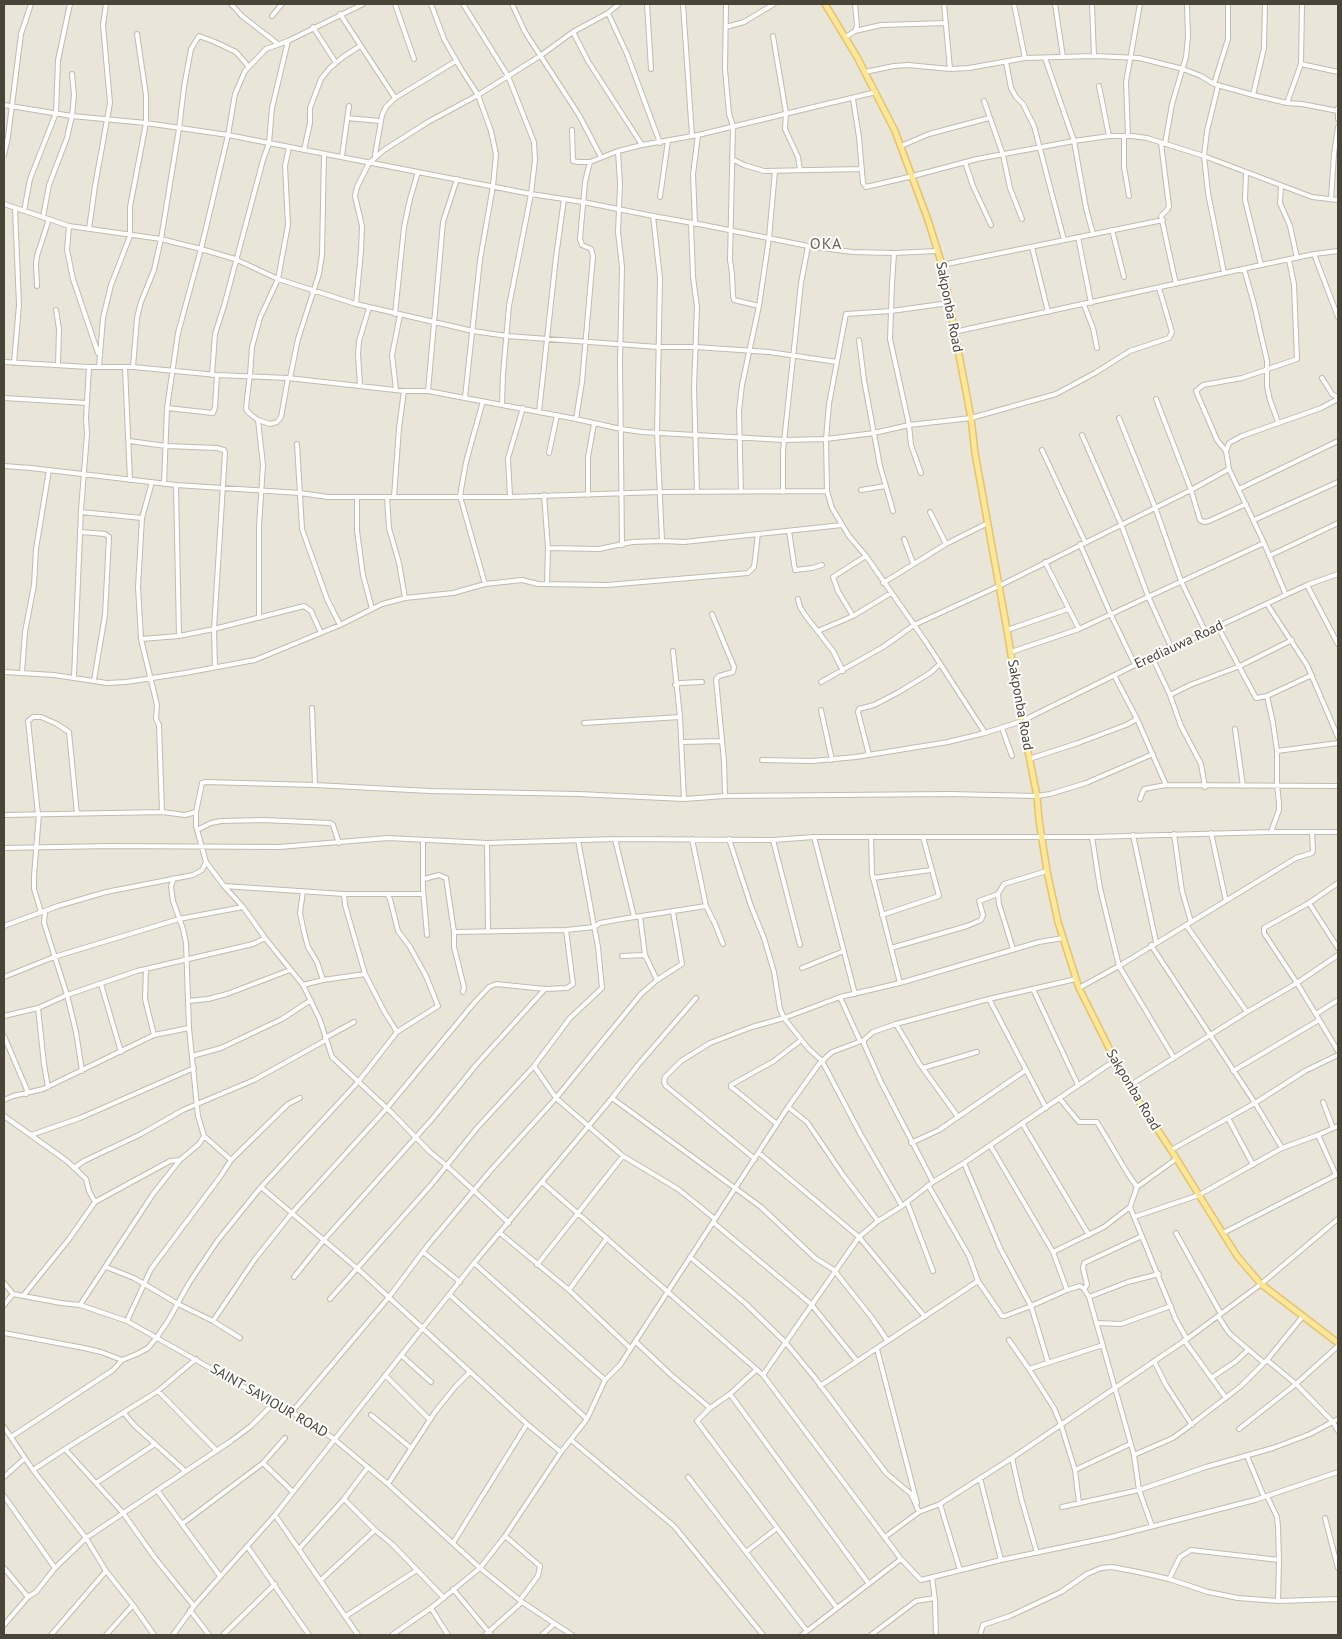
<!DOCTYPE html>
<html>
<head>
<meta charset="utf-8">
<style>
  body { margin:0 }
  #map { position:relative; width:1342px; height:1639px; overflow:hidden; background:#f5f2eb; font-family:"PT Sans",sans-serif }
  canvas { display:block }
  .frame { position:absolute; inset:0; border:5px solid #494438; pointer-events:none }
</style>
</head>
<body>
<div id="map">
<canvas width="1342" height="1639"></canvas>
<div class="frame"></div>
</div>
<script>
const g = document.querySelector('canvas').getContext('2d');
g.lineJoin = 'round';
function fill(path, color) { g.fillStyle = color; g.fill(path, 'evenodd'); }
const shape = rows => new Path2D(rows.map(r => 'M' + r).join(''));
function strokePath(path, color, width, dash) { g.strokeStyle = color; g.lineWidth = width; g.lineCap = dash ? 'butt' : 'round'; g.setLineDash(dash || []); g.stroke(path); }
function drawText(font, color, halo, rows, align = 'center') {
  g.font = font + ' "PT Sans",sans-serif'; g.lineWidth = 4; g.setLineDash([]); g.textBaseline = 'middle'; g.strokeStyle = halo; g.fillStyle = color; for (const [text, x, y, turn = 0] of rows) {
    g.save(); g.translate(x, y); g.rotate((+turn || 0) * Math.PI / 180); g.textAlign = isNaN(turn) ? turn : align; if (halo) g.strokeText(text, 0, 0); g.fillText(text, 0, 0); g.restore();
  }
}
const residential = shape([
  [4,4,1338,4,1338,1635,4,1635]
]);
const minor = shape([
  [231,4,242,16,278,44],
  [395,4,414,59],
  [431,4,444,39,461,69,478,95,491,131,496,154,493,186,480,260,465,397],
  [463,4,508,76,534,142,535,160,531,194,509,306,503,374,502,405],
  [512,4,525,32,579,115,601,157],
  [647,4,651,69],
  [683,4,692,136],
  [726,4,725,69,729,114,733,126,730,260,732,273,733,296,734,300,759,306],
  [944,4,950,69],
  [1014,4,1025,58],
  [1055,4,1063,57],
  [1092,4,1094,56],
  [608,13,627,54,660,143],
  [340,14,395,98,386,107,382,115,375,155],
  [272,16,282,4],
  [313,27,336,63],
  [726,27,744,22,774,4],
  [855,31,881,25,946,23],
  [573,32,588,61,642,145],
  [773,36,786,113,785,129,798,157,800,170],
  [846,37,855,31,857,26,855,4],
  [1045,58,1074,141,1086,208,1093,234],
  [1006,62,1011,88,1016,97,1023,104,1034,126,1064,240],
  [1301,64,1338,72],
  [865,72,894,66,908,65,950,69,969,68,1025,58,1094,56,1139,58,1183,69,1201,76,1214,84,1253,95,1287,103,1302,104,1338,111],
  [1214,84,1228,39,1228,4],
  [1099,86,1109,136],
  [1218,86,1207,131,1204,156,1208,193,1224,273],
  [1253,95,1264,48,1265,4],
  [395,98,456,61],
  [853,99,859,137,863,183,866,187,913,176,977,159,1074,141,1109,136,1132,136,1147,138,1204,156,1312,197,1338,200],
  [984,101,1003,155,1010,188,1022,219],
  [1287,103,1301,64,1302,4],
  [4,105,72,116,146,123,228,135,531,194,583,202,653,216,704,225,808,246,852,252,894,253],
  [1338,108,1338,119],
  [347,118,380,121],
  [572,130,573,161,578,162,590,162],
  [1124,136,1124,167,1129,196],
  [1128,136,1126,82,1140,4],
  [1161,143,1169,206,1168,209,1161,216,1176,284],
  [1165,144,1172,104,1186,57,1188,37,1187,4],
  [901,146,929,134,989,118],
  [304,150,310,123,310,108,321,79,330,68,343,57,360,46],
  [618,151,620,184,618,232,622,267,620,361,622,545],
  [4,155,8,137,21,34,31,4],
  [342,156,349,106],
  [732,159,744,165,764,171,861,169],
  [965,162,973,186,991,225],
  [1246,173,1245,200,1261,265],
  [1281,186,1280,203,1290,226,1297,258],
  [660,197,668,141],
  [1331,199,1334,154,1338,127],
  [4,204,69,226,161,239,201,249,235,259,278,279,356,304,473,331,507,336,658,347,696,347,769,352,837,362],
  [24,211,30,179,56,113,58,60,70,4],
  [653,216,660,278,657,432,662,541],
  [43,217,49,185,67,138,72,116,74,95,72,74],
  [691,223,693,277,697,307,694,388,697,492],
  [695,224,693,174,698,135],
  [69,226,67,250,73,279,98,353],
  [89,229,95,186,110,103,103,25,106,4],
  [1112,230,1124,277],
  [1078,237,1091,303],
  [1032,247,1048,312],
  [1314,254,1338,317],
  [942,265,1163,220],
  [1244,269,1254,304,1267,361,1267,387,1270,400,1278,422],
  [37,286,36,264,37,256,49,219],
  [949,303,891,311,846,314,829,404,826,439,827,491,832,508,849,536,866,556,926,642,985,733,1022,721,1135,665,1307,585,1338,574],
  [356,304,361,251,362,226,355,196,357,187,369,163,384,150,428,122,478,95,540,56,573,32,608,13,619,4],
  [1084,305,1093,328,1097,348],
  [56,310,59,329,58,365],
  [395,314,404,227,410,199,418,172],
  [954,332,1261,265,1314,254,1338,251],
  [859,340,864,380,880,466,893,511],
  [4,362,89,367,133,367,217,375,288,378,404,391,428,391,576,419,621,429,642,432,784,440,826,439,874,433,909,425,971,418,1056,394,1095,373,1130,351,1169,338,1172,332,1159,288],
  [14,363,19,305,15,208],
  [99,367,103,318,111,285,130,236,130,207,146,123,146,95,137,34],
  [125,367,130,480],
  [133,367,137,318,141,302,154,270,161,239,179,129,184,87,191,49,199,36,215,42,236,52,249,67],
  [212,375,215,334,224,306,263,160,269,143,272,108,288,41,363,4],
  [288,378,281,417,277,422,270,424,258,420,249,413,246,409,247,398,250,375,252,347,260,318,278,279,285,241,288,225,285,166,289,147],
  [290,378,298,339,319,274,322,255,324,154],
  [1322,378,1332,394,1338,398],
  [360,386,358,354,359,341,369,308],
  [396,390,392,355,400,315],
  [428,391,443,222,457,179],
  [4,398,87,403],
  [1156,399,1191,490,1200,520,1204,522,1209,521,1246,504],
  [483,401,466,462,460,496,485,584],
  [167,408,213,413,215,407,217,375],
  [539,412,556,257,564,199],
  [1119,418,1155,507,1181,581,1206,633],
  [576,419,582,382,593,256,591,249,582,245,580,239,585,182,590,162,618,151,642,145,698,135,876,92],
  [258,420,263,465,259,526,259,618],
  [1082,435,1121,524,1148,596,1172,649],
  [129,441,166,446,217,448,224,450,225,453,214,629,215,667],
  [297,444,302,529,327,599,340,625],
  [1042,450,1085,542],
  [1226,451,1217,440,1196,391,1203,385,1242,378,1297,359,1294,284,1289,260],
  [549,453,557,415],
  [4,466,31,468,176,485,300,493,328,497,510,497,660,492,827,491],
  [1229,469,1226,451,1229,443,1242,436,1321,408,1338,399],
  [921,473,911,445,909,425,890,339,892,284,894,253,937,251],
  [152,482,142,518,138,587,141,639,157,705,156,719,159,725,162,812],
  [164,484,167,408,178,333,201,249,228,135,235,94,245,71,266,49,288,41],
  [176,485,179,636],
  [1239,489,1338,441],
  [861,490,886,486],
  [741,492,739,411,742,385,759,306,769,238,775,171],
  [783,492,783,451,801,283,808,246],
  [544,495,548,548,547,584],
  [588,495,588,457,594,424],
  [357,497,357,531,363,575,372,609],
  [387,497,389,528,399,563,405,598],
  [394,497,399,428,404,391],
  [510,497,508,458,523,408],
  [81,512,142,518],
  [930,512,946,544],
  [1254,520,1338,482],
  [789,531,795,570,812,568,822,565],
  [81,532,105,534,109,537,105,615,94,680],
  [904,539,913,563],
  [1080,544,1111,615,1135,665],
  [548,548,599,549,632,542,662,541,684,542,842,525],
  [1269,556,1338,523],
  [1045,562,1079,629],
  [883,583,946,544,988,523],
  [1307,585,1338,644],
  [798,599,800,607,805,615,833,651,843,671],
  [1267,604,1307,665,1338,737],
  [712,614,734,667,733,672,719,676,716,679,724,761,725,796],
  [853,616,838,591,833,577,866,556],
  [1218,627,1256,698,1267,696,1312,675],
  [1007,630,1068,609],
  [818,631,853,616,891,593],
  [141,639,179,636,214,629,304,606,311,611,321,633],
  [673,651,680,717,684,799],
  [1011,652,1079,629,1264,543],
  [1152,657,1170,695,1181,726,1201,764,1205,787],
  [4,672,54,675,107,683,126,682,185,673,255,660,340,625,382,604,405,598,453,593,485,584,522,580,538,584,607,585,748,573,754,567,758,534],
  [22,673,25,632,34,585,36,549,49,470],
  [1114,675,1137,719,1166,785],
  [74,677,81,510,87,434,86,418,89,367],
  [821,682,883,647,914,625,999,586,1191,490,1229,469,1264,543,1286,595],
  [675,685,680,683,702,682],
  [1170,695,1190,685,1240,666,1292,640],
  [1267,696,1273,723,1277,751,1277,785,1279,803,1279,810,1271,832],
  [312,708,315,785],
  [821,710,832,760],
  [584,723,680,717],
  [1002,728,1012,756],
  [1235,729,1243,786],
  [681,742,722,741],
  [1277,751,1338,743],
  [869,755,858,712,859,709,874,705,899,692,930,673,940,664],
  [1029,759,1078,743,1126,725,1137,719],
  [762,760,812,761,856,757,948,742,985,733],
  [1140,799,1144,789,1166,785,1338,786],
  [38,814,28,721,33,717,41,717,57,724,69,732,77,814],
  [39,814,34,876,34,889,41,912],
  [4,815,162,812,185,815,196,812],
  [197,830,211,823,221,821,263,820,330,823,333,825,339,843],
  [1211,833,1226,901],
  [1174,834,1182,891,1191,922],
  [1133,835,1156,942],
  [814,837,855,994],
  [871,837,872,874,900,983],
  [1092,837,1100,888,1119,966,1174,1058],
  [615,839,634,917],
  [692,839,706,906,715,924,723,944],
  [729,839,751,906,764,938,774,972,780,1009,784,1018,808,1048,822,1061,861,1135,902,1206],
  [423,840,423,889,427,935],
  [773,840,800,945],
  [487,843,488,932],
  [4,848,110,846,279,847,388,838,487,843,615,839,773,840,814,837,1092,837,1271,832,1338,832],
  [873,878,931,870],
  [424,879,439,875,446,878,454,932],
  [224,886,344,894,423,894],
  [303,891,300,913,304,932,308,947,317,962,323,980],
  [344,894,345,905,365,974,384,1011,397,1032],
  [387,894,390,899,398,931,410,947,426,976,438,1006,397,1032,358,1082,261,1187,358,1269,527,1424,561,1452],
  [1309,903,1338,948],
  [45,911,44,923,67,995,76,1032,82,1071],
  [882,915,939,896,923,837],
  [640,916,645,955,657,980],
  [1186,925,1247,1012],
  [4,926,58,906,106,892,193,875,202,870,206,862],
  [1151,945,1255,1103,1282,1148],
  [891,948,967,926,981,920,983,915,979,901,998,894],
  [1013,949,999,904,998,894,1004,884,1047,871],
  [1338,955,1297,983,1338,1051],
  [622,956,645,955],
  [802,968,844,951],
  [146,969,145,999,154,1035],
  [4,977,54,957,179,919,243,907],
  [101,984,121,1052],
  [303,985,323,980,365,974],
  [1079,988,1119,966,1296,858,1312,853,1313,850,1312,833],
  [1033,989,1078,1085],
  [463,992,464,987,454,947,454,932,566,930,594,927,600,923,622,919,706,906],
  [840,997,860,1041],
  [989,999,1046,1108],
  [188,1001,208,999,227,994,290,970],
  [38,1008,44,1064,48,1087],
  [1316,1014,1338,1000],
  [4,1016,38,1008,67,995,137,971,253,944,265,938],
  [896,1024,919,1063,958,1117],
  [4,1036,27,1090,26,1094],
  [325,1038,354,1022],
  [864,1040,864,1044,881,1082,933,1182],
  [192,1056,221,1048,282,1019,311,1000],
  [534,1066,556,1098,623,1156,678,1189,715,1219],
  [923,1068,977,1052],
  [1233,1071,1319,1020],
  [1129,1086,1247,1012,1297,983,1264,933,1264,928,1309,903,1338,883],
  [612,1098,761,1207,815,1258,834,1270,872,1318,887,1340],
  [1060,1099,1079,1122,1097,1122,1128,1174,1137,1187],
  [4,1100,13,1096,43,1089,154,1035,189,1028],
  [1323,1102,1333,1128],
  [788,1107,807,1122,843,1175,878,1221],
  [4,1116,67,1161,86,1179,89,1191,95,1202],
  [1228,1118,1253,1165],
  [1022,1123,1089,1235],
  [777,1124,734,1089,731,1087,731,1085,774,1061,801,1040],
  [31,1135,80,1118,194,1068],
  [1318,1135,1336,1175],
  [204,1136,231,1160],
  [911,1143,939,1130,1026,1070],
  [990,1145,1053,1252,1067,1290],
  [1171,1150,1255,1103,1305,1071,1338,1055],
  [759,1153,859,1237,925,1317],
  [755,1159,666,1086,664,1082,665,1077,681,1061,710,1043,752,1027,784,1018,840,997,900,983,1039,942,1063,938],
  [964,1163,1000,1248,1031,1306,1048,1362],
  [74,1168,84,1161,141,1134,183,1110,254,1080,326,1040],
  [542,1182,763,1375,901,1559,921,1580,1001,1560,1111,1537,1255,1500,1338,1472],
  [928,1185,969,1256,978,1281,1002,1316,1005,1316,1031,1306,1067,1290,1080,1286,1084,1289,1089,1297,1134,1455,1139,1490,1152,1526],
  [907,1202,933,1271],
  [1130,1207,1176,1320,1187,1339],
  [1134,1217,1199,1195,1282,1148,1318,1135,1338,1126],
  [509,1223,447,1166,430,1152,392,1113,332,1057,320,1020,303,985,265,938,243,907,224,886,206,862,196,826,196,812,202,783,205,782,315,785,430,791,578,794,684,799,725,796,950,794,1037,796,1050,794,1086,783,1153,754],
  [714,1223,811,1304,857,1361],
  [500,1233,569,1290,630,1348],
  [1176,1233,1221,1314],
  [1223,1233,1338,1174],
  [423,1252,460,1282],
  [1053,1252,1104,1227,1130,1207,1137,1187,1176,1159],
  [690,1257,745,1303,786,1343,815,1378,886,1473,911,1494,919,1512],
  [474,1263,605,1380],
  [537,1265,623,1156],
  [106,1267,134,1278,178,1304,213,1321,240,1338],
  [294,1277,323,1241,433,1118,476,1065,545,989],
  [4,1283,13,1294,61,1303,80,1305,127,1321,247,1389,292,1412,334,1439,388,1484,480,1568,522,1602,572,1635],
  [1084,1289,1087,1285,1083,1268,1084,1263,1142,1236],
  [569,1290,607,1238],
  [450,1295,587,1419],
  [23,1296,69,1239,95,1202,170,1161,180,1160],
  [1089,1297,1128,1282,1159,1274],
  [330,1299,431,1185,477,1128,534,1066,570,1018,602,988,598,947,578,840],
  [4,1305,13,1294],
  [80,1305,153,1194,180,1160,199,1144,204,1136,198,1116,189,1028,186,943,183,929,173,901,171,886,174,878],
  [1218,1316,1229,1333,1264,1363],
  [127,1321,151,1269,220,1177,231,1160,288,1104,300,1098],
  [213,1321,255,1259,291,1214,387,1108,474,1003,489,987,496,984,545,989,567,988,573,984,566,930],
  [1096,1323,1121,1324,1171,1306],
  [4,1333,84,1348,101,1352,122,1360,137,1354,148,1348,157,1337,168,1321,189,1283,218,1240,261,1187],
  [1009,1340,1029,1369,1103,1345],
  [1184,1340,1226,1398],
  [635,1341,670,1374,710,1408],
  [877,1349,917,1503],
  [401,1355,431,1382],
  [1267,1360,1296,1384,1333,1422,1338,1431],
  [1154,1361,1166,1385,1192,1425],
  [1029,1369,1054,1408,1061,1425,1075,1470,1079,1503],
  [756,1370,730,1394,710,1408,697,1421,837,1608],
  [385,1375,430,1420],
  [763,1375,859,1237,878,1221,902,1206,933,1182,964,1163,1114,1061],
  [1211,1378,1235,1362,1248,1350],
  [820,1386,978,1281],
  [158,1391,217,1451],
  [730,1394,869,1584],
  [292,1412,389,1297,428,1245,491,1170,556,1098,641,994,657,980,682,964,673,912],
  [124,1413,134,1425,185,1471],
  [371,1415,411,1448],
  [4,1427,33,1470,86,1538,106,1571,133,1605,154,1635],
  [1239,1429,1296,1384,1338,1346],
  [11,1437,113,1370,122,1360],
  [571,1440,674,1526,763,1635],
  [65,1449,123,1513,155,1558,194,1606],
  [1134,1455,1173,1438,1188,1427,1241,1386,1267,1360,1303,1316],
  [1247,1456,1264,1497],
  [1012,1458,1021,1498,1037,1553],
  [263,1463,293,1492],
  [33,1470,65,1449,158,1391,196,1359],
  [1075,1470,1130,1444],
  [4,1477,25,1458],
  [688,1477,807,1631],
  [980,1478,1001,1560],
  [96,1483,155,1444],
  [388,1484,435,1412,455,1387,470,1372],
  [157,1490,220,1576],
  [4,1496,55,1568],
  [1267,1496,1277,1517,1278,1527,1279,1560],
  [344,1499,375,1530,392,1544,444,1598],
  [940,1504,960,1570],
  [1062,1507,1139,1490,1206,1467,1273,1448,1310,1434,1338,1419],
  [275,1515,358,1635],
  [1325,1518,1338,1568],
  [182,1524,263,1463,285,1438],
  [505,1536,540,1566,538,1576,520,1600],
  [885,1537,919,1512,940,1504,1012,1458,1187,1339,1261,1284,1338,1219],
  [453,1543,527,1424],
  [247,1546,309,1635],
  [299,1549,344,1499,368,1467],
  [746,1552,777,1528],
  [4,1568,28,1597],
  [932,1577,935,1601,936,1635],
  [1169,1579,1180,1557,1191,1550,1279,1560,1278,1601],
  [321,1580,375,1530],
  [453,1589,491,1635],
  [431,1608,448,1635],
  [190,1610,209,1635],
  [346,1616,417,1570],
  [4,1625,28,1597,36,1592,55,1568,86,1538,231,1441,251,1426,274,1403],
  [51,1635,106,1571],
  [106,1635,133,1605],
  [173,1635,194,1606,275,1515,474,1263,612,1098,638,1065,696,998],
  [223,1635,275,1584],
  [392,1635,431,1608,480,1568,505,1536,561,1452,587,1419,605,1380,620,1365,788,1107,819,1064,832,1052,864,1040,873,1032,896,1024,989,999,1076,979],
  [485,1635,522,1602],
  [542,1635,554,1624],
  [802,1635,901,1559],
  [871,1635,916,1601,935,1598],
  [980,1635,983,1625,1010,1616,1061,1592,1087,1574,1101,1568,1112,1567,1138,1572,1169,1579,1208,1592,1238,1598,1278,1601,1338,1599]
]);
const major = shape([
  [825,4,857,57,895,131,928,220,942,265,971,418,975,453,1007,630,1022,721,1037,796,1039,820,1047,871,1058,922,1079,988,1125,1080,1171,1150,1237,1256,1261,1284,1338,1343]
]);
const streetNames = [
  ["Sakponba Road",949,307,79],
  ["Erediauwa Road",1179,645,-25],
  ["Sakponba Road",1020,705,80],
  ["Sakponba Road",1133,1090,59],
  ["SAINT SAVIOUR ROAD",269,1401,30]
];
const quarterNames = [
  ["OKA",826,244]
];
fill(residential, '#e9e5d9');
strokePath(minor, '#c1bbad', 6);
strokePath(major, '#e3c46b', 8);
strokePath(minor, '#fff', 4);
strokePath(major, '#fce69c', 5);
drawText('14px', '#494438', '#fff', streetNames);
g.letterSpacing = '1px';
drawText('16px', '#6c6250', '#fff', quarterNames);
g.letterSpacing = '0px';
</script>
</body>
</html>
